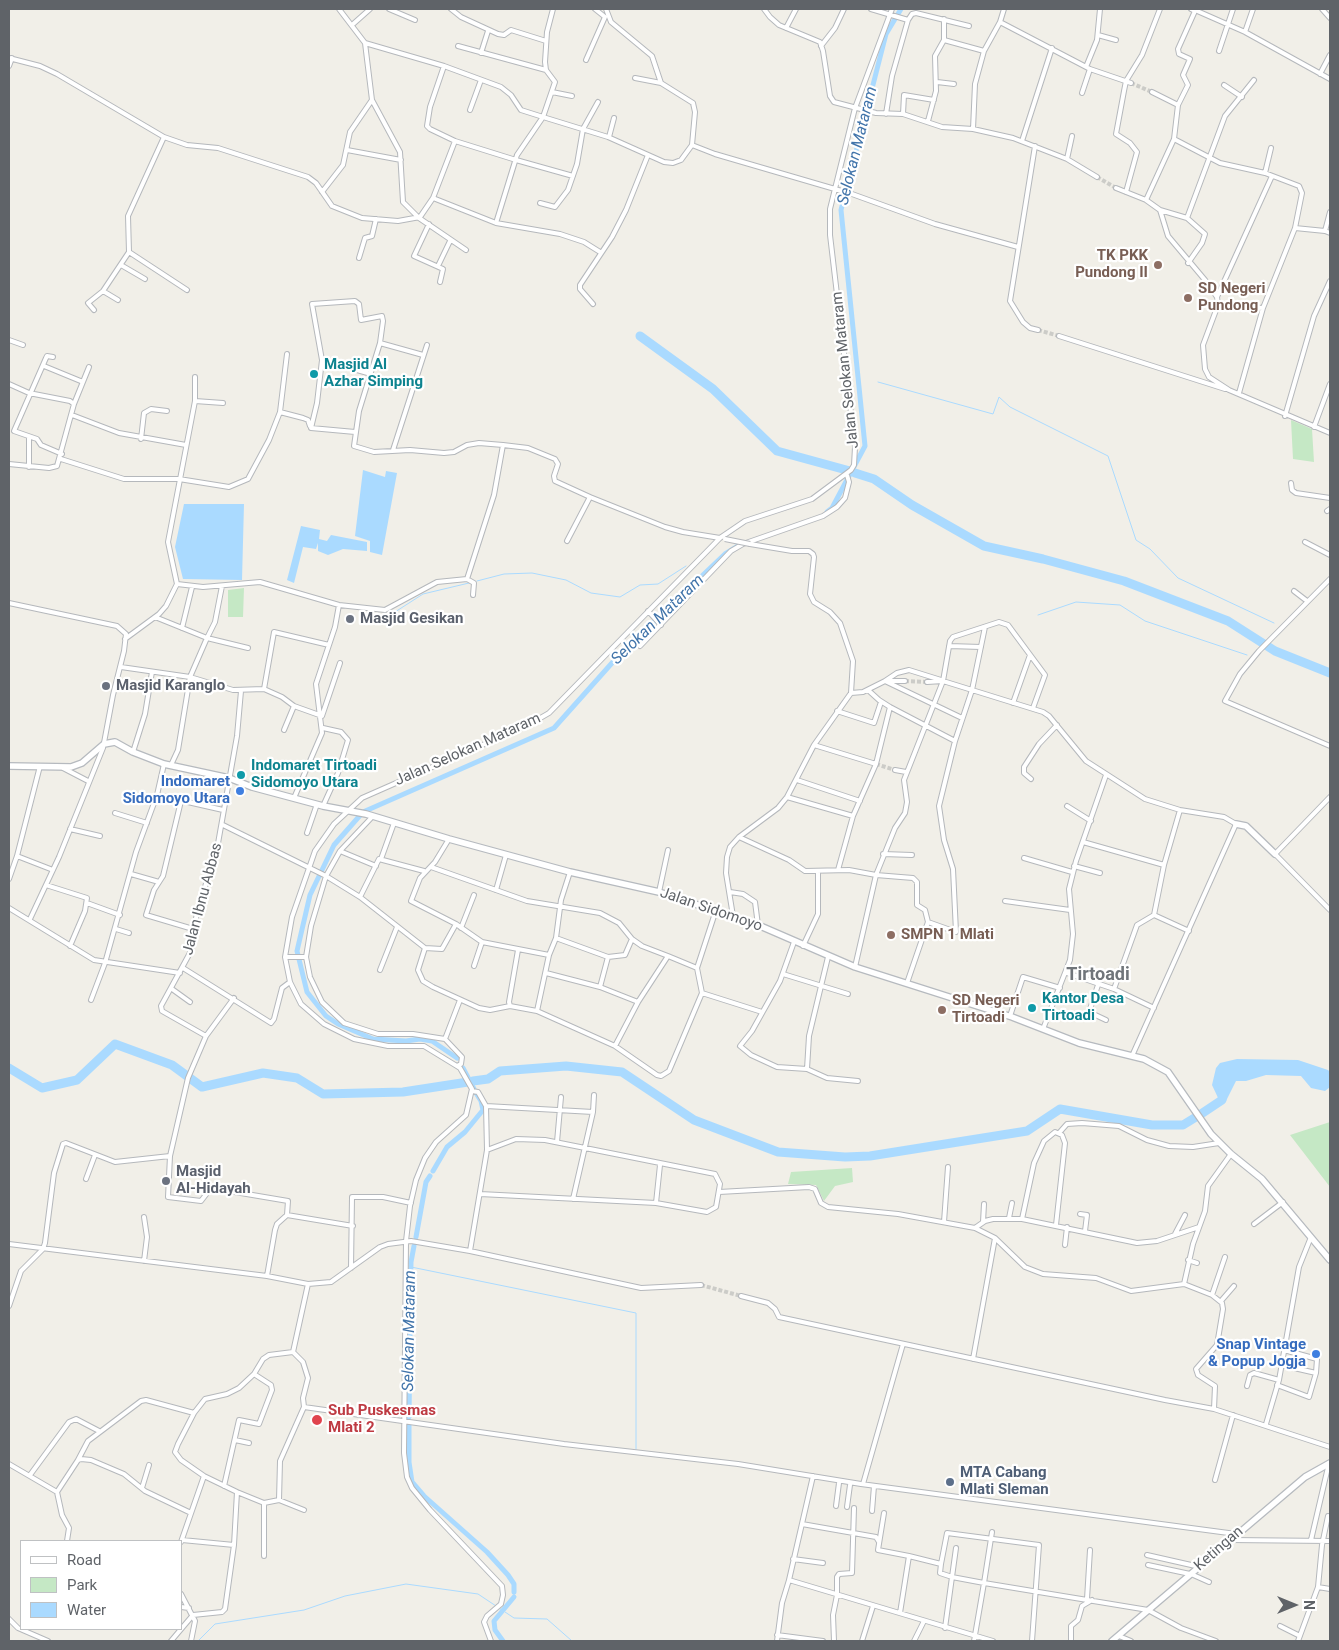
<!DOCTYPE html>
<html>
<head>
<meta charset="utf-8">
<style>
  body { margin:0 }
  #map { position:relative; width:1339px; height:1650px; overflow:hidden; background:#f1efe8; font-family:Roboto,sans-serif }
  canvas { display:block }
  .frame { position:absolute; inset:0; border:10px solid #5f6368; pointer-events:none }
  .legend { position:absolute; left:20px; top:1540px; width:162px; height:90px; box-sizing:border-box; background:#fff; border:1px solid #bfc1c3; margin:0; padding:6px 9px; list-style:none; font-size:15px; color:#5f6368 }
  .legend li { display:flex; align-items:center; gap:10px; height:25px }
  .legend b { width:25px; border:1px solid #bfc1c3 }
  .north { position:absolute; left:1269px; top:1580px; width:50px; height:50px; -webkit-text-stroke:4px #fff; paint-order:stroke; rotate:90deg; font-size:14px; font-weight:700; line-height:20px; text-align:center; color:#5f6368 }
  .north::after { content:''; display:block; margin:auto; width:18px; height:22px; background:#5f6368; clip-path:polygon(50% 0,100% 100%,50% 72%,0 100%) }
</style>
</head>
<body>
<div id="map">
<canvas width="1339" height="1650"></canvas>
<div class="frame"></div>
<ul class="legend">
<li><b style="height:6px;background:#fff"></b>Road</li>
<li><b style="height:14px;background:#c5e8c5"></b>Park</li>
<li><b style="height:14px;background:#aadaff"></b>Water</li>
</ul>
<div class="north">N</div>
</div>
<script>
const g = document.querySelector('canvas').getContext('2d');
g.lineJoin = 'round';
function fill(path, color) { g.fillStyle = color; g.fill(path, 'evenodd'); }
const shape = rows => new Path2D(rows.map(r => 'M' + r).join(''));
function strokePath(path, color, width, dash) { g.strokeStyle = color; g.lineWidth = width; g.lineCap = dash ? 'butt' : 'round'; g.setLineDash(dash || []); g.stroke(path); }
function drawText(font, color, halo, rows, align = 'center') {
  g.font = font + ' Roboto,sans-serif'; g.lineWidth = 4.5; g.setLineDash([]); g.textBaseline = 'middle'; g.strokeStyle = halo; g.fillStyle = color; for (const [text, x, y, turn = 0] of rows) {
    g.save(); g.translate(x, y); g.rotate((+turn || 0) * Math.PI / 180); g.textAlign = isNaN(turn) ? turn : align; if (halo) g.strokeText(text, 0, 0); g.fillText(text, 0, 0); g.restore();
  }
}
const green = shape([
  [1291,420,1312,429,1314,462,1293,459],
  [244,588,243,617,228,617,228,590],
  [1330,1122,1330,1187,1290,1135],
  [852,1168,853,1182,835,1186,824,1201,816,1185,788,1184,791,1172]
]);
const water = shape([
  [363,470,385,477,386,471,397,473,382,555,370,552,370,541,355,536],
  [184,504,244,504,242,580,183,579,175,547],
  [301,526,320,530,319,539,327,541,331,535,367,542,367,551,343,549,328,555,318,551,318,543,316,549,303,547,294,583,287,580],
  [1237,1059,1298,1060,1328,1070,1330,1072,1330,1087,1325,1091,1311,1088,1301,1076,1266,1075,1246,1081,1236,1081,1226,1101,1220,1102,1212,1085,1216,1068,1220,1063]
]);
const stream = shape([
  [878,382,993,414,999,397,1010,407,1108,456,1136,540,1150,549,1178,578,1274,623],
  [477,581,504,574,532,573,566,580,591,593,620,597,640,585,658,584,686,566],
  [395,612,423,594,469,583],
  [1038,615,1076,602,1120,605,1145,621,1247,655],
  [411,1267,636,1313,636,1449],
  [500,1609,501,1609],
  [505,1612,514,1618,547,1619,572,1641],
  [198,1641,215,1624,304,1610,345,1596,406,1584,478,1594,496,1606]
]);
const canal = shape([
  [827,512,832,508,865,446,841,210,886,34,901,9],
  [457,1058,432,1041,420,1039,406,1041,373,1039,338,1024,326,1016,307,992,297,951,310,895,334,845,363,812,554,728,620,654,725,554,738,546],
  [463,1068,474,1089],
  [433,1171,447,1147,465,1132,483,1110,481,1101,476,1093],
  [416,1237,426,1182,430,1176],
  [409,1417,411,1262,414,1246],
  [409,1425,409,1462,412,1482,424,1496,487,1552,508,1575,514,1584,514,1592],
  [503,1641,495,1630,494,1621,514,1597]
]);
const river = shape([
  [640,336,713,389,777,451,850,471],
  [855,473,874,479,912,505,984,546,1043,559,1124,581,1228,621,1275,651,1330,673],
  [9,1068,42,1088,77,1080,115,1044,172,1065,202,1087,263,1073,297,1078,323,1094,403,1092,468,1082],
  [473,1081,488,1079,500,1071,566,1066,622,1072,694,1120,778,1152,845,1157,870,1156,1027,1131,1060,1109,1152,1125,1183,1125,1196,1117],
  [1201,1114,1222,1100,1223,1091]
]);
const streetTunnel = shape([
  [1131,83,1152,92],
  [1097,177,1116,188],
  [1038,330,1059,336],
  [905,681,927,682],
  [876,764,895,770],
  [701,1285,741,1296]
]);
const street = shape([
  [339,9,365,43,444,66,501,87,511,95,521,110,543,117,555,82,546,70,545,62,547,32,553,9],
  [389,9,415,20],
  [451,9,461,17,498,34,504,35,511,30,546,41],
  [595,9,605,17],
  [606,9,611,22,652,56,661,83,693,103,695,112,692,145],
  [764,9,770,17,779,25,820,42,823,51,830,96,834,102,876,113,903,114,942,127,973,129,1013,138,1067,159,1097,177],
  [871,9,908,20,912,14,916,13,969,26],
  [1322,9,1330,18],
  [1195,10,1245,32,1330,79],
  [1000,22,1090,69,1131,83],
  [352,25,370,9],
  [786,28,796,9],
  [1245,32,1253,9],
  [1098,35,1116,40],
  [944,40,984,51],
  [365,43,372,100,400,152,403,202,419,218,466,250],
  [458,46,546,70],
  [821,46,835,28,844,9],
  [1219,51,1233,9],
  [481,53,488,31],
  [9,58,40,66,57,74,164,137,187,145,218,148,308,177,316,183,332,206,362,218,398,221,420,217,433,198,455,141],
  [586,60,605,17],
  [9,66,12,58],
  [444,66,430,107,427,126,430,129,455,141,516,160,573,176],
  [1086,67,1097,40,1100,9],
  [1320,74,1330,55],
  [635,78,661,83],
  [937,82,954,84],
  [1224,85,1242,97],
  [552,92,572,96],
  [1152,92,1178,105],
  [1082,93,1090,69],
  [470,110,481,80],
  [886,114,892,76,908,20],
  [903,114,904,95,934,100],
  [928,121,936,91,935,56,944,40,944,19],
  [973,129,975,84,984,51,1000,22,1004,9],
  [609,137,614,118],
  [1174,139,1220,163,1265,173,1299,186,1302,193,1295,228],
  [1022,141,1052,48],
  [1035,146,1010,301,1023,322,1030,328,1038,330],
  [347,150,401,160],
  [1067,159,1072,136],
  [1265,173,1271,148],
  [1116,188,1146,200,1160,210,1168,236,1205,280,1217,297,1218,305,1203,345,1205,369,1209,377,1229,390,1330,433],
  [322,192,343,165,350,132,372,100],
  [1126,192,1137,152,1130,143,1116,134,1124,91,1126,81,1142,55,1160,9],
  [433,198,496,223,560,234,584,242,600,252],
  [1146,200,1174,139,1178,105,1188,85,1183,75,1190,59,1179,54,1178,49,1195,11,1191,9],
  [540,203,555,207,568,190,577,164,583,129,598,102],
  [1160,210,1187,218,1205,234,1202,243,1188,263],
  [1187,218,1225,116,1254,80],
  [496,223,517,155,543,117,608,137,664,162,673,163,681,160,692,145,715,154,852,194,935,224,1018,247],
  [429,224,414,256,443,269,440,282],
  [1325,231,1330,212],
  [129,252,187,290],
  [359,258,365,238,372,236,376,219],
  [121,265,145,279],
  [438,266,450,241],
  [103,291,118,300],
  [1217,297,1272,176],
  [593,304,580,289,580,285,612,237,626,210,648,155],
  [1218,305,1263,308,1295,228,1325,231,1330,233],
  [94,310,88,303,103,291,129,252,128,216,164,137],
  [1059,336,1225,389],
  [9,340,23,345],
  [380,343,423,355],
  [53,357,47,356,46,358,14,431,37,439,41,445,62,454],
  [322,360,371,374],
  [44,366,83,382],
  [9,384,29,393,70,401,74,404],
  [1239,393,1263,308],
  [195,401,223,403],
  [280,412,287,354],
  [72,415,119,433,186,445],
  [1285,416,1314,316,1330,281],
  [1314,427,1330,384],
  [311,428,317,403,322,360,312,304,355,301,359,304,361,320,382,316,383,321,380,343,359,411,354,446,374,452,410,450,444,453,454,452,467,445,479,443,503,445],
  [311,428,355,432],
  [29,438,29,467],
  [141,439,144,413,151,409,167,411],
  [393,450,427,345],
  [61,459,124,479,179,479,229,487,248,479,269,440,280,412,303,418,308,420,310,426],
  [9,464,49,468,57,466,74,404,89,367],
  [1291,483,1292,490,1296,493,1330,498],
  [1327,511,1330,509],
  [567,541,590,497],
  [1305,542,1330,555],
  [750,544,792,551,809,551,813,554,814,557,810,594,814,602,830,612,840,623,853,661,851,693],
  [467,579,474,583,473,595],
  [1330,579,1259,651,1240,674,1225,701,1330,746],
  [177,584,203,587,260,582,339,605,385,610,437,582,467,579,494,495,503,445,528,448,555,459,558,464,554,476,555,481,590,497,665,527,683,532,720,538],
  [222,586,215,622,207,638,248,648],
  [1294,591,1307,601],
  [9,603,117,626,126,634,124,651,113,695,103,748,59,857,30,919],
  [648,611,661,625],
  [155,617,207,638,190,677,233,690,264,689,282,697,294,706],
  [182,628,192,587],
  [125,639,159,614,166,606,177,584,168,542,195,401,195,377],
  [640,646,731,551,743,544,823,516,837,507,845,498,849,482,847,475],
  [949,646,981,647],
  [121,667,190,677,178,750,171,765],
  [941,680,909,670,897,673,885,681,962,718],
  [927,682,943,681,1043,712,1049,716,1086,761,1145,799,1180,810,1224,817,1236,824,1132,1056],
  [264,689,274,632,329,645],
  [868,690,879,700,890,707,955,741],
  [241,691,237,736,217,849,197,912,191,951,161,1006,162,1011,206,1036,188,1078,170,1156,168,1197,201,1201,211,1188,288,1201,287,1215,277,1224,275,1230,267,1276],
  [1013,703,1030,655],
  [837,711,874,723,881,702],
  [323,728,341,732,348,740,338,773,323,806],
  [284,730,294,706,322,716,340,663],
  [814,745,876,764,853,816],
  [133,752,145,714,152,672],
  [876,764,890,707],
  [63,768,88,781],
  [895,770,906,772],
  [1031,779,1024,773,1024,767,1039,744,1057,725],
  [797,780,860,801],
  [157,795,223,810],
  [787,797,853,816,838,870],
  [1330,797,1275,854,1330,910],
  [294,798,322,733,316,684,335,627,339,605],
  [181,801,163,876,154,890,146,915,193,929],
  [1067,806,1091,821],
  [115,813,147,823],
  [373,816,340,851,326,876,311,926,306,957,310,977,322,1002,344,1023,378,1034,413,1034,445,1039,462,1057,461,1064,457,1066],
  [223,825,326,876,360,897,425,948,442,949,456,924],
  [70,829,100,836],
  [307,833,317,804],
  [739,837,789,860,805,871,849,870,876,875,895,828,905,813,907,802,904,780,943,681,950,641,953,637,999,622,1008,625,1045,675,1033,708],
  [449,839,435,862,420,878,411,901,456,924,482,942,549,955,556,938,561,900,570,872],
  [1083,842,1164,865],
  [340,851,376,866],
  [883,854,912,855],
  [17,856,53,870],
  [1024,858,1072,872],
  [381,859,394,823],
  [1074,866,1100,873],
  [431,867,527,901,600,913,619,923,632,939,642,946,668,956],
  [131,874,159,882],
  [9,879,17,856,40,766],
  [46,885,87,898,85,911,70,946],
  [496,890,506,855],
  [659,892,668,850],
  [730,892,743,894,755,902,758,925],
  [360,897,379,859,424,871],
  [1005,901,1070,910],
  [87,903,120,915],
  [9,908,94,960,180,973],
  [1154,915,1189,931],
  [733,916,726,873,727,857,730,847,739,837,778,808,787,797,814,745,851,693,863,692,885,681,905,681],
  [928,922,956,932,953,869,944,840,939,806,955,741,972,690,985,627],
  [461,928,474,895],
  [116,929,129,933],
  [556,938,608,957,600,987,638,1002],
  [794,942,780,981,752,1031,740,1046,751,1055,777,1067,807,1069,827,1078,858,1081],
  [803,946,818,914,818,871],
  [425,948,418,970,423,981,433,987,479,1008,490,1010,510,1006,537,1011,615,1046,657,1075,661,1076,669,1071,702,993,762,1012],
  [285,957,306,957],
  [608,957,625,955,632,939],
  [474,966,482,942],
  [855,967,876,875,913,878,917,882,917,905,925,910,928,922,907,983],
  [183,968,271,1023,274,1019,282,988,290,982],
  [380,970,397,927],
  [546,973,600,987],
  [1067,973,1114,989,1154,1008],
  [783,974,848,994],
  [1098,985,1089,1012,1106,1020],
  [172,989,190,1002],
  [1114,989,1137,925,1154,915,1164,865,1180,810],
  [702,993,697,968,716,910],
  [91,1000,105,963,136,852,157,795,164,764],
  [510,1006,509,1002,518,950],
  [537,1011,549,955],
  [1010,1016,1023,977,1060,988],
  [1043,1029,1070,960,1073,934,1069,889,1076,861,1106,775],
  [206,1036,234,998],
  [445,1039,460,1000],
  [615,1046,638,1002,668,956,697,968],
  [807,1069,809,1036,828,957],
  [486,1106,593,1112,573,1199],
  [593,1112,594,1095],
  [1059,1133,1067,1124,1082,1123,1119,1126,1147,1140,1169,1146,1193,1147,1219,1143],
  [557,1142,561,1097],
  [86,1179,95,1155],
  [719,1192,809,1187,815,1189,821,1203,828,1207,898,1214,975,1228,985,1221,993,1219,1022,1219,1137,1243,1157,1241,1199,1227],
  [480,1194,656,1203,707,1212,716,1207,720,1184,715,1174,545,1140,516,1139,487,1150],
  [656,1203,660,1165],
  [1080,1214,1087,1215,1085,1231],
  [287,1215,353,1226],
  [1009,1218,1012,1203],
  [1022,1219,1034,1163,1044,1141,1055,1132,1062,1135,1065,1143,1056,1225],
  [944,1222,948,1167],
  [983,1222,984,1204],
  [1254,1224,1283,1202],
  [975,1228,995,1238,1025,1267,1043,1274,1096,1278,1131,1291,1184,1284],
  [1175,1234,1185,1215],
  [9,1244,267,1276,308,1284,331,1282,380,1247,388,1244,411,1241,470,1251,641,1288,701,1285],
  [1065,1245,1067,1227],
  [470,1251,487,1150,486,1106,478,1092,472,1091],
  [1188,1260,1197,1263],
  [144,1261,147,1237,144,1217],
  [351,1268,352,1197,383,1197,411,1203],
  [1212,1295,1225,1257],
  [741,1296,768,1303,775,1309,779,1317,1165,1400,1214,1409,1330,1447],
  [1221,1301,1234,1286],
  [9,1306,21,1271,43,1249,45,1243,54,1173,63,1144,66,1143,115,1162,170,1156],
  [1284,1350,1317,1359,1316,1373],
  [293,1352,303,1362,308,1378,303,1398,304,1407,280,1461,279,1500,264,1503,237,1492,204,1476,181,1460,175,1452,178,1444,194,1413,205,1399,227,1394,239,1388,254,1374,263,1359,269,1355,293,1352,308,1284],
  [973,1359,995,1238],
  [1277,1385,1309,1397,1316,1373,1281,1365],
  [1247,1386,1250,1375,1254,1373,1279,1380],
  [304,1407,564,1444,738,1464,861,1484,1236,1534],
  [1214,1409,1215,1386,1198,1375,1196,1369,1217,1345,1223,1309,1222,1303,1212,1295,1184,1284,1193,1244,1205,1211,1208,1186,1231,1154],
  [1266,1424,1279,1380,1299,1267,1311,1237],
  [235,1440,249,1443],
  [78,1460,88,1441,141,1401,146,1400,194,1413],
  [9,1464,57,1492],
  [30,1475,69,1422,76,1419,99,1431],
  [1215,1480,1233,1415],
  [863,1484,903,1344],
  [224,1486,239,1420,259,1424,272,1390,271,1385,254,1374],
  [142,1488,149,1465],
  [279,1500,304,1510],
  [836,1506,839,1483],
  [847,1507,850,1485],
  [872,1511,874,1486],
  [884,1513,878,1550,909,1556],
  [802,1524,876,1537,879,1542],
  [182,1540,234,1545],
  [1230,1540,1330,1541],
  [1311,1540,1329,1463],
  [67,1541,69,1528,62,1515,57,1492,78,1460,81,1459,91,1460,124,1474,145,1491,191,1513],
  [181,1542,204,1476],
  [1147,1555,1200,1567],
  [264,1556,264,1503],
  [793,1559,823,1563],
  [941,1564,947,1533,1039,1545,1032,1641],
  [1148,1565,1190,1574],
  [1191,1574,1209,1582],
  [789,1580,813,1476],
  [1318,1587,1330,1589],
  [181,1594,195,1621,191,1641],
  [1087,1599,1090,1550],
  [181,1607,189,1608],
  [900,1613,909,1556,941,1564,940,1573,952,1577,956,1548],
  [9,1619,18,1628,48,1641],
  [1280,1626,1300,1636],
  [945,1628,952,1577,984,1583,992,1532],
  [777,1635,823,1641],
  [1119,1636,1131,1641],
  [171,1641,193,1615,222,1612,225,1609,234,1545,237,1492],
  [491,1641,484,1622,487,1616,501,1604,503,1595,502,1586,430,1510,412,1488,407,1477,404,1453,406,1241,410,1206,416,1180,425,1158,436,1142,466,1115,472,1089,460,1068,424,1046,388,1046,354,1039,324,1024,301,1004,290,982,285,957,292,917,315,851,334,824,362,798,530,724,549,713,720,538,745,521,812,499,851,470,854,465,855,447,830,235,830,209,855,108,892,9],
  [777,1641,782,1603,789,1580,993,1641],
  [834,1641,833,1615,837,1595,837,1577,839,1574,852,1573,854,1508],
  [862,1641,873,1606],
  [914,1641,924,1621],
  [974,1641,984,1583,1148,1610,1181,1628,1216,1641],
  [1071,1641,1071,1626,1078,1620,1082,1606,1092,1600],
  [1298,1641,1318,1587,1322,1545,1328,1516]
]);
const secondary = shape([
  [9,766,71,767,82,763,104,744,115,742,133,752,164,764,229,778,252,787,323,806,366,814,449,839,570,872,659,892,758,925,855,967,1012,1017,1079,1043,1144,1059,1168,1072,1211,1134,1231,1154,1262,1179,1330,1260],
  [1236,824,1246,826,1275,854],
  [1112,1641,1305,1477,1330,1463]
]);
const streetBridge = shape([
  [725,539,750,544]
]);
const markers = [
  [1158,265,5,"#8d6e63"],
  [1188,298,5,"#8d6e63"],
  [314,374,5,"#0f9aa8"],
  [350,619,5,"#6b7280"],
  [106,686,5,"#6b7280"],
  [241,775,5,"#0f9aa8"],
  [240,791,5,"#3f7fe0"],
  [891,935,5,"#8d6e63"],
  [1032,1008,5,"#0f9aa8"],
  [942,1010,5,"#8d6e63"],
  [166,1181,5,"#6b7280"],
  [1316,1354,5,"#3f7fe0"],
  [317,1420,6,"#e0444e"],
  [950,1482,5,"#5c6f8a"]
];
const educationNames = [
  ["TK PKK",1148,256,"right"],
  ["Pundong II",1148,273,"right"],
  ["SD Negeri",1198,289],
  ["Pundong",1198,306],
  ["SMPN 1 Mlati",901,935],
  ["SD Negeri",952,1001],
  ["Tirtoadi",952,1018]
];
const cultureNames = [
  ["Masjid Al",324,365],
  ["Azhar Simping",324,382],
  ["Indomaret Tirtoadi",251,766],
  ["Sidomoyo Utara",251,783],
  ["Kantor Desa",1042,999],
  ["Tirtoadi",1042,1016]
];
const streetNames = [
  ["Jalan Selokan Mataram",846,370,-96],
  ["Jalan Selokan Mataram",468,750,-24],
  ["Jalan Ibnu Abbas",203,899,-75],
  ["Jalan Sidomoyo",711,910,19],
  ["Ketingan",1219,1549,-41]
];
const worshipNames = [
  ["Masjid Gesikan",360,619],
  ["Masjid Karanglo",116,686],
  ["Masjid",176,1172],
  ["Al-Hidayah",176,1189]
];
const shopNames = [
  ["Indomaret",230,782],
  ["Sidomoyo Utara",230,799],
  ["Snap Vintage",1306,1345],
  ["& Popup Jogja",1306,1362]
];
const healthNames = [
  ["Sub Puskesmas",328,1411],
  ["Mlati 2",328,1428]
];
const serviceNames = [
  ["MTA Cabang",960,1473],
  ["Mlati Sleman",960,1490]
];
const waterNames = [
  ["Selokan Mataram",858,146,-76],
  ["Selokan Mataram",658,620,-44],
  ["Selokan Mataram",410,1331,-89]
];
const quarterNames = [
  ["Tirtoadi",1098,975]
];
fill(green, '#c5e8c5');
fill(water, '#aadaff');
strokePath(stream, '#aadaff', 1);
strokePath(canal, '#aadaff', 5);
strokePath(river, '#aadaff', 9);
strokePath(streetTunnel, '#ccccc8', 4, [4, 2]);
strokePath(street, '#b5b8bc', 6);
strokePath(secondary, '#b6babf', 8);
strokePath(street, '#fff', 4);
strokePath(secondary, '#fff', 5.5);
strokePath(streetBridge, '#b5b8bc', 6, []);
strokePath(streetBridge, '#fff', 4);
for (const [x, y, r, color] of markers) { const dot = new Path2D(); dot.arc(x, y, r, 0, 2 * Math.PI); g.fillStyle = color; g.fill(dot); strokePath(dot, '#fff', 2); }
drawText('bold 15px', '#785e54', '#fff', educationNames, 'left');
drawText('bold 15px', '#0d838f', '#fff', cultureNames, 'left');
drawText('15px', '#5f6368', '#fff', streetNames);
drawText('bold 15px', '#5b616d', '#fff', worshipNames, 'left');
drawText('bold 15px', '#366cbe', '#fff', shopNames, 'right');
drawText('bold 15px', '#be3a42', '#fff', healthNames, 'left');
drawText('bold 15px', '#4e5e75', '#fff', serviceNames, 'left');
drawText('italic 16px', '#4174aa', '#fff', waterNames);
drawText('bold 18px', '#70757a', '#fff', quarterNames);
</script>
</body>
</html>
